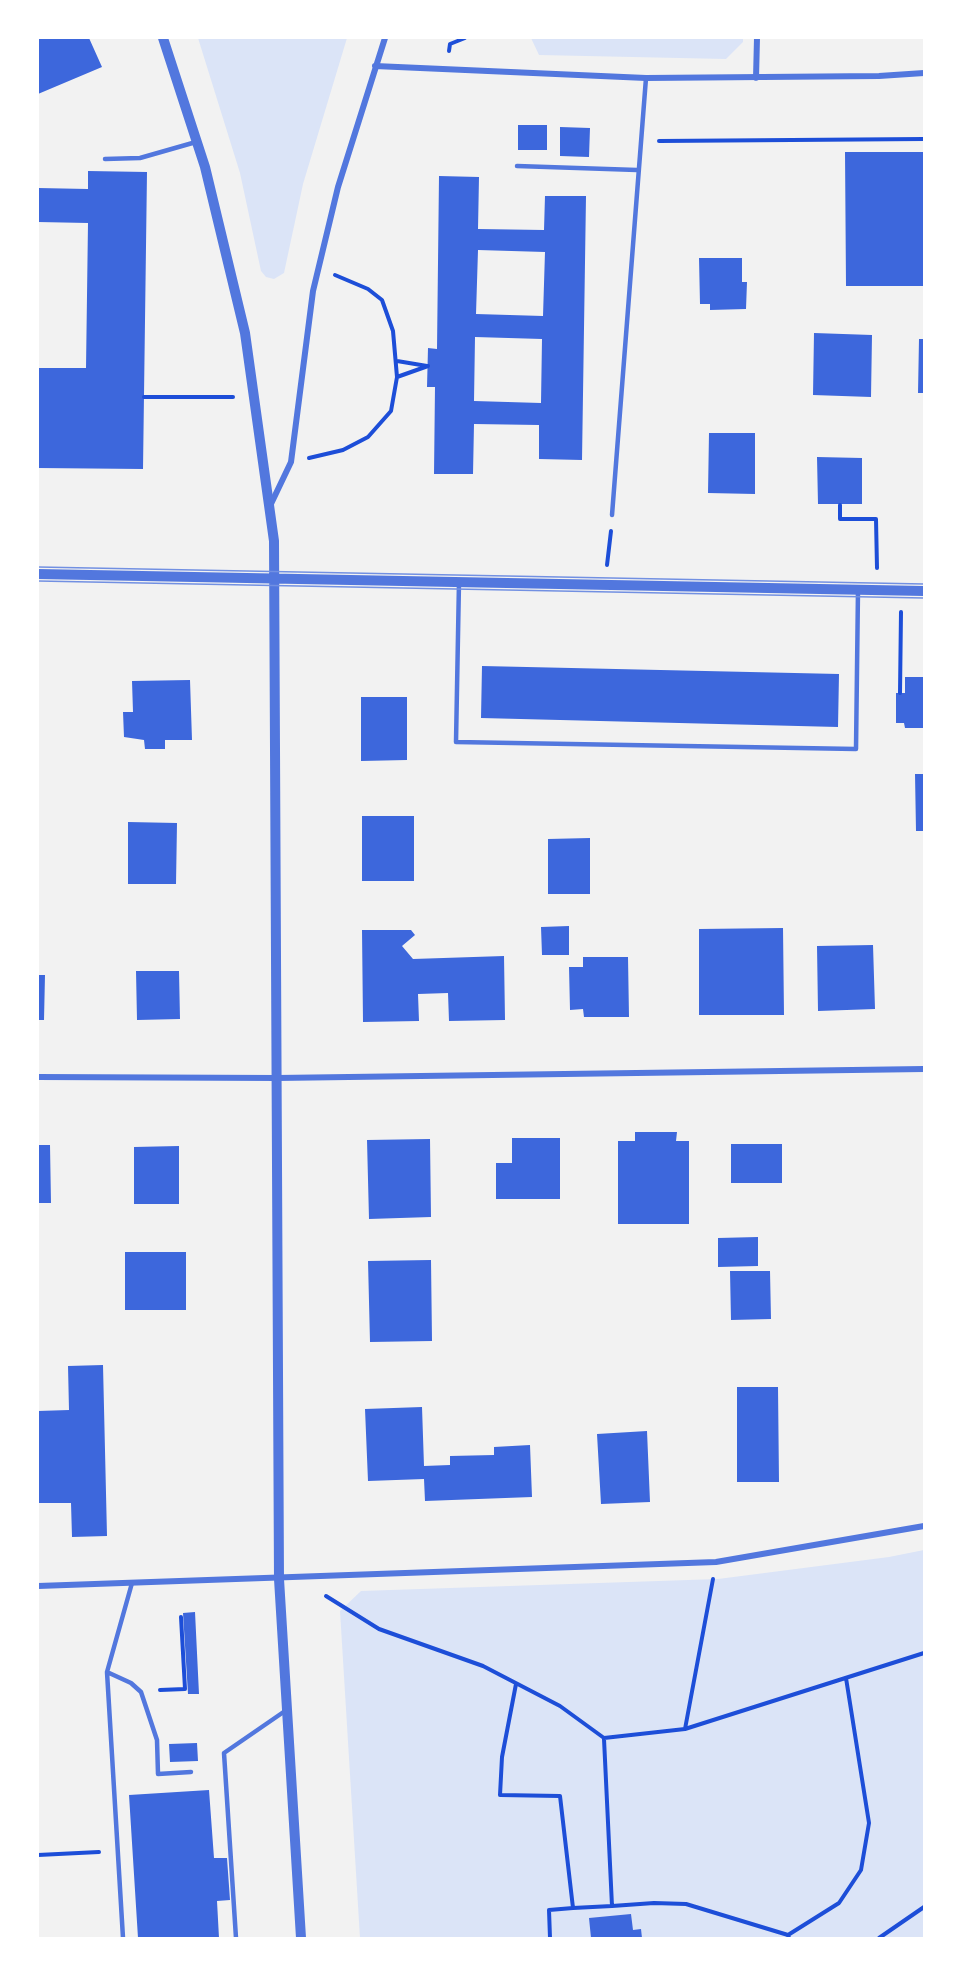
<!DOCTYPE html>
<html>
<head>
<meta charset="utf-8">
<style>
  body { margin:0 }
  #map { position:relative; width:962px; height:1976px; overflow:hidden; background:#f2f2f2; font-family:"Source Serif 4",serif }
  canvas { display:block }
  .frame { position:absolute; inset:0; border:39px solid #fff; pointer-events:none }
</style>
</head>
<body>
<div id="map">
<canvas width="962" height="1976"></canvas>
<div class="frame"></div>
</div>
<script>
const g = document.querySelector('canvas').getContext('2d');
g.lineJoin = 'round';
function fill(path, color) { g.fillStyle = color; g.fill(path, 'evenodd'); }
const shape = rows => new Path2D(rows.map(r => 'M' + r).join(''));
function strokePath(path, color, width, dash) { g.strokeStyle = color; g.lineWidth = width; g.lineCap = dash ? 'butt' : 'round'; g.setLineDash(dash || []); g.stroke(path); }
const green = shape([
  [198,38,347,38,303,184,284,273,274,279,266,277,261,271,240,173],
  [531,38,743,38,743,42,726,59,539,55],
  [924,1550,924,1938,360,1938,340,1611,361,1591,718,1579,889,1557]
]);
const building = shape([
  [38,38,89,38,102,67,38,94],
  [518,125,547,125,547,150,518,150],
  [560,127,590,128,589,157,560,156],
  [845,152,924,152,924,286,846,286],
  [88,171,147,172,143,469,38,468,38,368,86,368,88,223,38,222,38,188,88,189],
  [439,176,479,177,478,229,544,230,545,196,586,196,582,460,539,459,539,425,474,424,473,474,434,474,435,387,427,387,428,348,437,349],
  [478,250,545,252,543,316,476,314],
  [475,337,542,339,541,403,474,401],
  [699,258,742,258,742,282,747,282,746,309,710,310,710,304,700,304],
  [814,333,872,335,871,397,813,395],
  [919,339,924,339,924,393,918,393],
  [709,433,755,433,755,494,708,493],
  [817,457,862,458,862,504,818,504],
  [482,666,839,674,838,727,481,718],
  [905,677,924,677,924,728,905,728,904,723,896,723,896,693,905,693],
  [190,680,192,740,165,740,165,749,145,749,144,740,124,737,123,712,133,712,132,681],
  [361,697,407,697,407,760,361,761],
  [915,774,924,774,924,831,916,831],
  [362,816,414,816,414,881,362,881],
  [128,822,177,823,176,884,128,884],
  [590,838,590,894,548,894,548,839],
  [569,926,569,955,542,955,541,927],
  [783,928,784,1015,699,1015,699,929],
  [362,930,411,930,415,935,402,946,413,959,504,956,505,1020,449,1021,448,993,418,994,419,1021,363,1022],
  [873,945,875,1009,818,1011,817,946],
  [583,957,628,957,629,1017,584,1017,583,1009,570,1010,569,967,583,967],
  [136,971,179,971,180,1019,137,1020],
  [38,975,45,975,44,1020,38,1020],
  [635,1132,677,1132,676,1141,689,1141,689,1224,618,1224,618,1141,635,1141],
  [512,1138,560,1138,560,1199,496,1199,496,1163,512,1163],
  [430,1139,431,1217,369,1219,367,1140],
  [731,1144,782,1144,782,1183,731,1183],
  [38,1145,50,1145,51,1203,38,1203],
  [179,1146,179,1204,134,1204,134,1147],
  [758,1237,758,1266,718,1267,718,1238],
  [125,1252,186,1252,186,1310,125,1310],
  [431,1260,432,1341,370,1342,368,1261],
  [730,1271,770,1271,771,1319,731,1320],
  [103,1365,107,1536,72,1537,71,1503,38,1503,38,1411,69,1410,68,1366],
  [737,1387,778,1387,779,1482,737,1482],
  [422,1407,424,1466,450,1465,450,1456,494,1455,494,1447,530,1445,532,1497,425,1501,424,1479,368,1481,365,1409],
  [647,1431,650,1502,601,1504,597,1434],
  [195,1612,199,1694,188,1694,183,1613],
  [197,1743,198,1761,170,1762,169,1744],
  [209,1790,214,1858,227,1858,230,1900,217,1901,219,1938,138,1938,129,1795],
  [631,1914,633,1930,641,1929,642,1938,591,1938,589,1918]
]);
const path = shape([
  [449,51,450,44,465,38],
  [659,141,924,139],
  [397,361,427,366],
  [397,377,428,366],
  [144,397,233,397],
  [309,458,343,450,368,437,391,411,397,377,393,331,382,300,368,289,335,275],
  [840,505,840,519,876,519,877,568],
  [607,565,611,531],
  [900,693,901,612],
  [326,1596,379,1629,483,1666,560,1706,604,1738,685,1729,924,1653],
  [516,1684,502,1757,500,1795,560,1796,573,1908,549,1910,550,1938],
  [160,1690,185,1689,181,1617],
  [685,1729,713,1579],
  [38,1855,99,1852],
  [612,1906,654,1903,686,1904,788,1935,789,1938],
  [573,1908,612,1906,604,1739],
  [788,1935,839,1903,861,1870,869,1823,846,1678],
  [879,1938,924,1907]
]);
const service = shape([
  [105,159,140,158,196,142],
  [517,166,637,170],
  [612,515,646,78],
  [459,582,456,742,856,749,858,590],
  [107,1672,131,1683,141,1692,157,1740,158,1774,191,1772],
  [123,1938,107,1672,132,1583],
  [236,1938,224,1753,285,1711]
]);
const minor = shape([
  [375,66,646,78,879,76,924,73],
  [756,78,757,38],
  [270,506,291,462,313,291,338,187,385,38],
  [38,1077,277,1078,924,1069],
  [38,1586,716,1562,924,1526]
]);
const tertiary = shape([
  [163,38,205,167,245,333,274,541,279,1579,301,1938],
  [38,574,924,591]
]);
const tram = shape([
  [38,567,924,584],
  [38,581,924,598]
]);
fill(green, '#dbe4f7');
fill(building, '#3d67dc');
strokePath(path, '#1d4ed8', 4);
strokePath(service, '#5277de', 4.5);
strokePath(minor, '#5277de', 6);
strokePath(tertiary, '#5277de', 10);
strokePath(tram, '#7290e2', 1.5);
</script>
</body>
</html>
